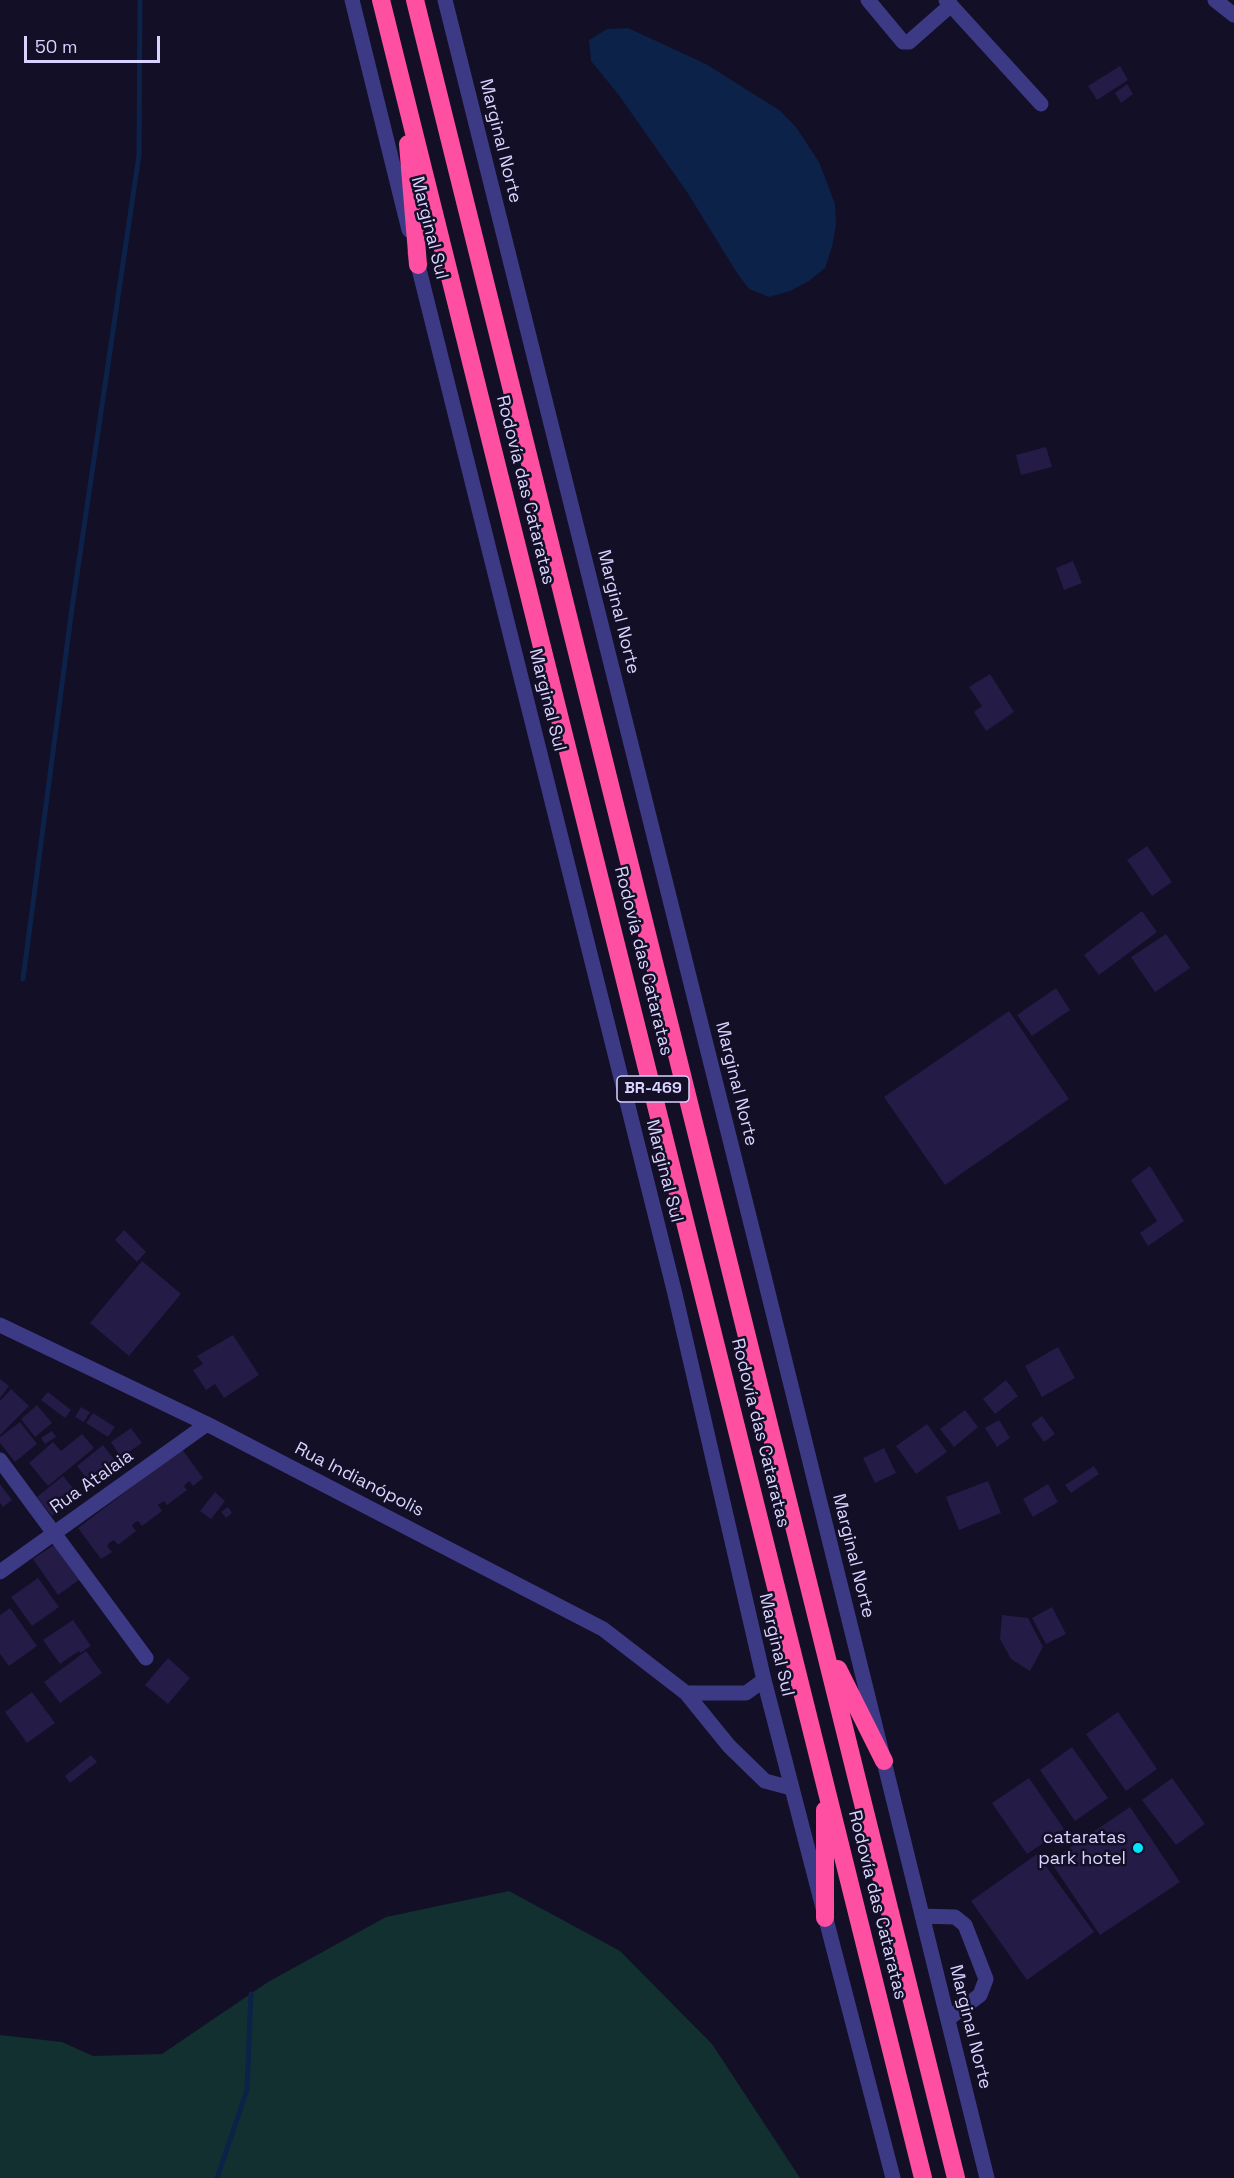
<!DOCTYPE html>
<html>
<head>
<meta charset="utf-8">
<style>
  body { margin:0 }
  #map { position:relative; width:1234px; height:2178px; overflow:hidden; background:#130f26; font-family:"Space Grotesk",sans-serif }
  canvas { display:block }
  .scale { position:absolute; left:24px; top:36px; width:136px; height:27px; box-sizing:border-box; border:3px solid #d9d4ff; border-top:0; padding-left:8px; font-size:18px; line-height:21px; white-space:nowrap; color:#d9d4ff; -webkit-text-stroke:4px #130f26; paint-order:stroke }
</style>
</head>
<body>
<div id="map">
<canvas width="1234" height="2178"></canvas>
<div class="scale">50 m</div>
</div>
<script>
const g = document.querySelector('canvas').getContext('2d');
g.lineJoin = 'round';
function fill(path, color) { g.fillStyle = color; g.fill(path, 'evenodd'); }
const shape = rows => new Path2D(rows.map(r => 'M' + r).join(''));
function strokePath(path, color, width, dash) { g.strokeStyle = color; g.lineWidth = width; g.lineCap = dash ? 'butt' : 'round'; g.setLineDash(dash || []); g.stroke(path); }
function drawText(font, color, halo, rows, align = 'center') {
  g.font = font + ' "Space Grotesk",sans-serif'; g.lineWidth = 5; g.setLineDash([]); g.textBaseline = 'middle'; g.strokeStyle = halo; g.fillStyle = color; for (const [text, x, y, turn = 0] of rows) {
    g.save(); g.translate(x, y); g.rotate((+turn || 0) * Math.PI / 180); g.textAlign = isNaN(turn) ? turn : align; if (halo) g.strokeText(text, 0, 0); g.fillText(text, 0, 0); g.restore();
  }
}
const green = shape([
  [509,1891,620,1951,712,2044,800,2178,0,2178,0,2035,62,2042,93,2056,162,2054,268,1982,386,1917]
]);
const water = shape([
  [628,28,706,64,779,110,796,127,819,162,835,204,836,225,832,247,825,268,809,281,790,291,769,297,749,289,737,273,687,192,618,94,591,61,589,40,607,29]
]);
const stream = shape([
  [23,979,72,608,139,155,140,0],
  [217,2178,247,2090,251,1994]
]);
const building = shape([
  [1120,66,1128,80,1097,100,1088,86],
  [1127,84,1133,94,1121,103,1115,93],
  [1046,447,1052,467,1021,475,1016,455],
  [1073,561,1082,583,1064,590,1056,568],
  [990,674,1014,712,986,731,974,712,982,706,969,687],
  [1147,846,1172,882,1152,896,1127,860],
  [1142,911,1157,932,1099,975,1084,955],
  [1166,934,1190,968,1155,992,1131,957],
  [1056,988,1070,1010,1032,1036,1017,1015],
  [1009,1011,1069,1099,945,1185,884,1097],
  [1150,1166,1184,1221,1148,1246,1140,1233,1157,1221,1131,1180],
  [124,1230,146,1252,137,1262,115,1240],
  [142,1261,181,1294,129,1356,90,1323],
  [233,1335,259,1375,224,1398,215,1384,206,1390,193,1370,203,1364,197,1356],
  [1058,1347,1075,1378,1042,1397,1025,1366],
  [0,1379,9,1386,0,1398],
  [1006,1380,1018,1396,995,1414,983,1399],
  [11,1389,29,1406,0,1435,0,1401],
  [48,1392,71,1410,65,1418,41,1400],
  [37,1405,52,1423,35,1437,21,1419],
  [81,1407,90,1412,84,1422,75,1417],
  [965,1410,978,1427,954,1447,940,1429],
  [93,1413,115,1427,108,1437,86,1423],
  [1042,1416,1055,1434,1044,1442,1031,1424],
  [999,1420,1010,1438,997,1447,985,1428],
  [20,1422,37,1444,15,1462,0,1443,0,1437],
  [927,1424,947,1452,916,1474,896,1446],
  [131,1428,142,1443,121,1457,111,1442],
  [52,1431,56,1437,45,1444,41,1438],
  [82,1434,94,1448,48,1486,29,1463,53,1442,61,1451],
  [103,1445,117,1463,91,1484,77,1466],
  [884,1448,896,1473,875,1483,863,1458],
  [182,1449,203,1478,193,1486,189,1481,184,1486,187,1490,167,1505,164,1501,158,1505,162,1511,142,1526,138,1521,133,1524,132,1526,136,1531,118,1545,114,1540,109,1543,107,1546,112,1552,101,1559,78,1528],
  [1094,1466,1099,1474,1071,1493,1065,1485],
  [63,1476,78,1494,52,1516,37,1497],
  [988,1481,1001,1513,959,1530,946,1497],
  [0,1484,12,1500,3,1507,0,1503],
  [1048,1484,1058,1502,1033,1517,1023,1499],
  [215,1492,225,1501,211,1519,200,1511],
  [228,1507,232,1513,226,1518,221,1512],
  [54,1545,79,1580,58,1595,33,1559],
  [38,1578,59,1607,32,1626,11,1597],
  [1052,1607,1066,1634,1046,1644,1032,1618],
  [10,1608,37,1646,9,1666,0,1654,0,1615],
  [1002,1615,1028,1618,1043,1647,1030,1671,1011,1659,1000,1639],
  [73,1620,91,1646,80,1653,79,1651,60,1664,43,1640],
  [86,1651,102,1673,60,1703,44,1682],
  [168,1658,190,1678,168,1704,145,1685],
  [32,1692,55,1723,27,1743,5,1712],
  [1118,1712,1157,1769,1126,1791,1086,1734],
  [1072,1747,1108,1798,1075,1821,1040,1770],
  [91,1755,97,1762,70,1783,65,1776],
  [1029,1778,1064,1829,1027,1854,992,1803],
  [1172,1778,1205,1824,1176,1845,1142,1800],
  [1130,1807,1180,1882,1100,1935,1050,1861],
  [1037,1854,1094,1932,1027,1980,971,1901]
]);
const minor = shape([
  [352,0,409,230],
  [445,0,763,1272,987,2178],
  [868,0,903,42,909,42,951,5],
  [946,0,1041,104],
  [1215,0,1234,15],
  [415,253,675,1294,764,1680,893,2178],
  [0,1325,207,1424,603,1629,686,1693,729,1746,765,1781,791,1788],
  [0,1460,146,1658],
  [0,1572,207,1424],
  [686,1693,746,1693,764,1680],
  [922,1916,955,1917,965,1925,986,1979,980,1995,948,2019]
]);
const highway = shape([
  [381,0,923,2178],
  [415,0,956,2178],
  [408,144,418,265],
  [838,1669,884,1761],
  [825,1918,825,1810]
]);
const markers = [
  [1138,1848,6,"#00e5ff"]
];
const shields = [
  [653,1089,72]
];
const shieldNames = [
  ["BR-469",653,1089]
];
const streetNames = [
  ["Marginal Norte",500,141,76],
  ["Marginal Sul",429,228,76],
  ["Rodovía das Cataratas",525,490,76],
  ["Marginal Norte",618,612,76],
  ["Marginal Sul",547,700,76],
  ["Rodovía das Cataratas",643,961,76],
  ["Marginal Norte",736,1084,76],
  ["Marginal Sul",664,1171,76],
  ["Rodovía das Cataratas",760,1433,76],
  ["Rua Indianópolis",359,1480,27],
  ["Rua Atalaia",92,1482,-35],
  ["Marginal Norte",853,1556,76],
  ["Marginal Sul",776,1645,77],
  ["Rodovía das Cataratas",877,1905,76],
  ["Marginal Norte",970,2027,76]
];
const poiNames = [
  ["cataratas",1126,1838],
  ["park hotel",1126,1859]
];
fill(green, '#12302f');
fill(water, '#0c2248');
strokePath(stream, '#0c2248', 5);
fill(building, '#241b47');
strokePath(minor, '#3d3a85', 15);
strokePath(highway, '#ff4fa3', 18);
for (const [x, y, r, color] of markers) { const dot = new Path2D(); dot.arc(x, y, r, 0, 2 * Math.PI); g.fillStyle = color; g.fill(dot); strokePath(dot, '#130f26', 2); }
for (const [x, y, w] of shields) { const box = new Path2D(); box.roundRect(x - w / 2, y - 13, w, 26, 4.5); g.fillStyle = '#130f26'; g.fill(box); strokePath(box, '#d9d4ff', 1.5); }
drawText('bold 16px', '#d9d4ff', null, shieldNames);
drawText('18px', '#d9d4ff', '#130f26', streetNames);
drawText('18px', '#d9d4ff', '#130f26', poiNames, 'right');
</script>
</body>
</html>
